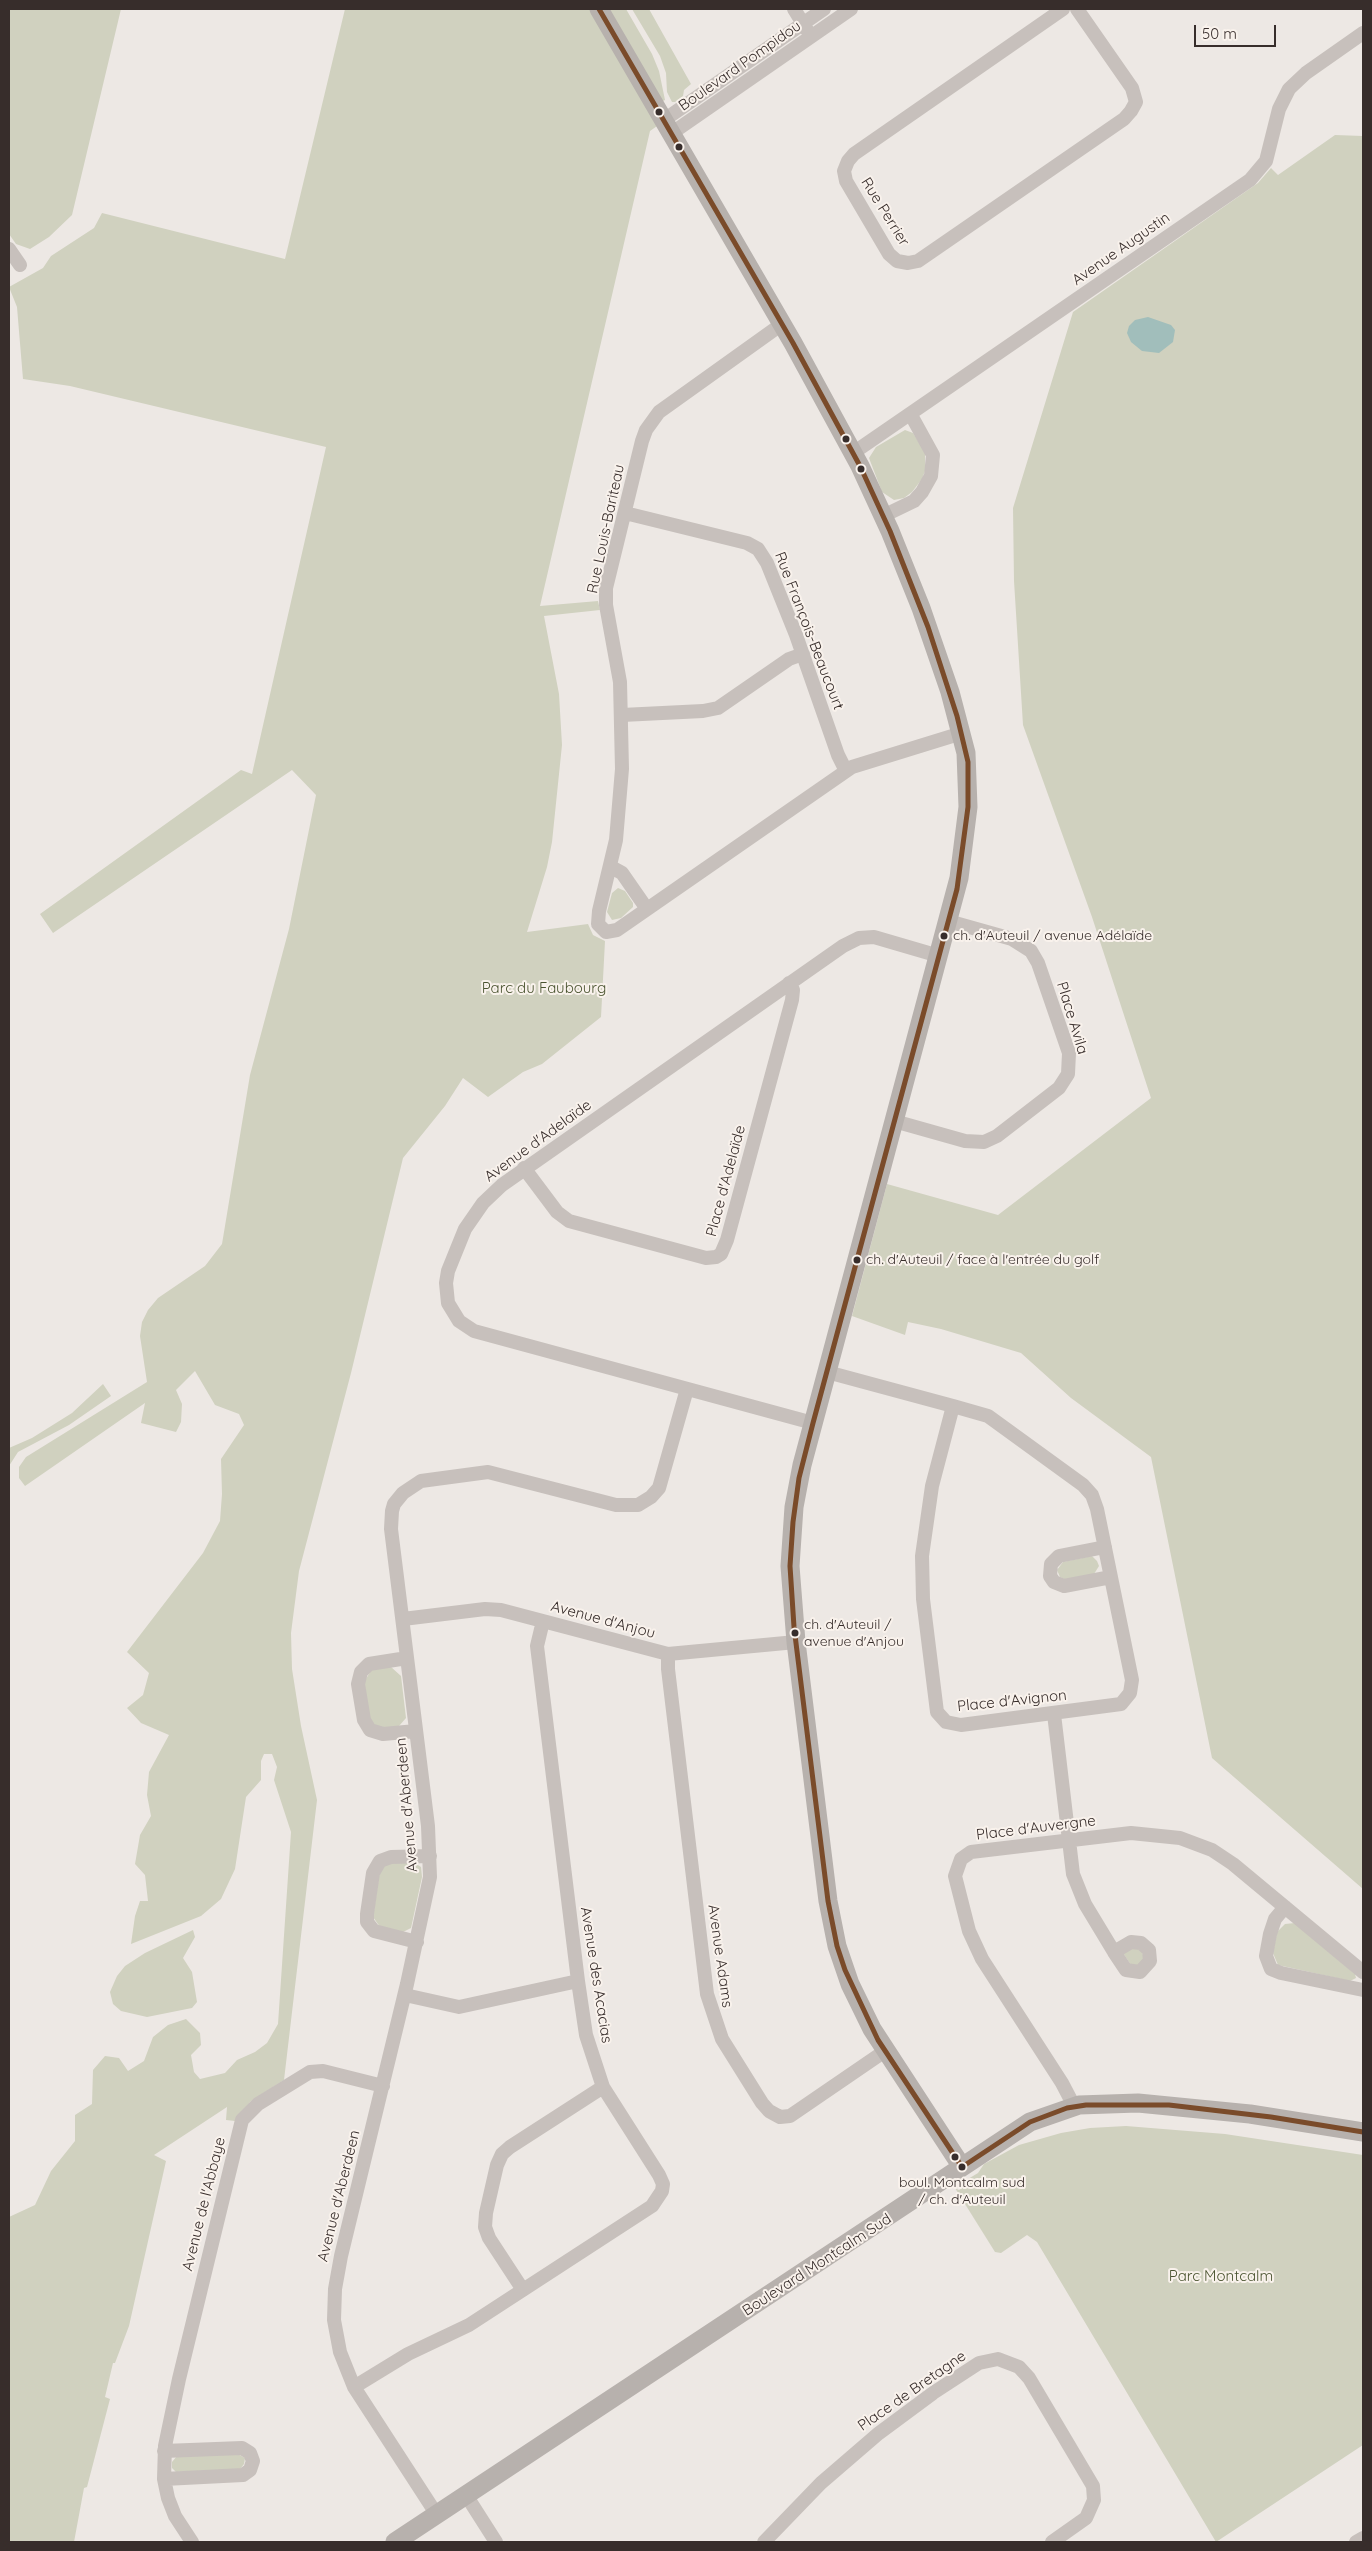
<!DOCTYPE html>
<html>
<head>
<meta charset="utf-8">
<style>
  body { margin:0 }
  #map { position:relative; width:1372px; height:2551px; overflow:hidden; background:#ede8e4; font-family:Quicksand,sans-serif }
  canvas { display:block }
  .frame { position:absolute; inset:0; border:10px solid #372d2b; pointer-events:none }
  .scale { position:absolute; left:1194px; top:25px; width:82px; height:22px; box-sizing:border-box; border:2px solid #372d2b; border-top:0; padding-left:6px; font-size:15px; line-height:18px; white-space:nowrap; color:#372d2b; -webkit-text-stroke:4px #f9f2ec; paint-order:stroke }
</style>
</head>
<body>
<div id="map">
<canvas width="1372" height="2551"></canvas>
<div class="frame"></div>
<div class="scale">50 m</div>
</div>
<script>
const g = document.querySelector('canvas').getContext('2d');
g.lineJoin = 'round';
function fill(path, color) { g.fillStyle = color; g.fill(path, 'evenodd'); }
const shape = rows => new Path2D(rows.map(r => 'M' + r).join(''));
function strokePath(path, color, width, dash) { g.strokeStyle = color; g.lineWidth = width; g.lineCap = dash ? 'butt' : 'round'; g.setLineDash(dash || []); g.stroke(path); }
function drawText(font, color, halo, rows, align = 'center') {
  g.font = font + ' Quicksand,sans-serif'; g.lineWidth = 4; g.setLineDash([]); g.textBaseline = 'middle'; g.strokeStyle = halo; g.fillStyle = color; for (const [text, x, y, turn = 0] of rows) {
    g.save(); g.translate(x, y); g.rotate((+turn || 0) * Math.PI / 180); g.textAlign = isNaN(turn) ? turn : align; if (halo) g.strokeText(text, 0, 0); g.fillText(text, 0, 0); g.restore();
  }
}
const green = shape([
  [9,9,121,9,72,215,49,237,30,249,16,244,9,234],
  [345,9,591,9,660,124,650,131,540,606,598,601,600,610,544,616,559,694,562,745,552,842,547,867,527,932,588,924,593,935,605,941,601,1017,542,1064,523,1072,488,1097,463,1078,445,1106,403,1158,351,1373,299,1571,291,1633,292,1669,301,1726,317,1800,284,2080,251,2101,235,2121,226,2120,227,2107,154,2155,166,2161,129,2326,115,2363,113,2363,105,2397,110,2399,87,2487,84,2488,74,2542,9,2542,9,2217,35,2205,51,2171,75,2141,75,2115,92,2104,93,2070,105,2056,119,2058,128,2071,144,2061,153,2037,168,2025,186,2019,200,2033,201,2045,191,2055,194,2072,200,2079,225,2073,237,2060,255,2052,267,2043,278,2024,291,1832,274,1780,277,1767,272,1754,264,1754,261,1761,261,1780,246,1797,235,1869,221,1899,201,1916,131,1944,135,1916,140,1901,148,1901,145,1875,135,1864,140,1835,151,1816,147,1795,149,1772,169,1735,141,1723,127,1708,143,1695,149,1673,127,1652,203,1553,220,1521,222,1494,221,1459,244,1425,239,1414,215,1405,195,1371,176,1390,182,1404,181,1422,176,1432,141,1423,145,1403,25,1486,19,1478,19,1467,26,1457,147,1382,140,1336,142,1322,148,1310,158,1298,205,1266,222,1244,250,1075,289,929,316,795,292,770,53,933,40,914,241,770,252,774,326,447,70,386,23,379,17,307,9,287,43,268,51,256,94,228,102,213,285,259],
  [608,9,626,9,652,54,659,71,665,100,661,102],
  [632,9,649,9,691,84,684,90,683,96,675,102,672,102,667,92,666,73,660,56],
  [1335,135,1363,136,1363,1889,1212,1758,1151,1457,1071,1398,1021,1353,941,1329,908,1322,905,1335,852,1316,887,1184,998,1215,1151,1098,1092,917,1023,725,1014,581,1013,508,1073,312,1258,183,1271,168,1278,175],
  [905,430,913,433,925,452,925,471,922,479,912,492,904,498,894,500,882,492,869,458,876,447],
  [618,888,625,891,633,903,633,907,621,918,612,920,607,912,612,893],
  [103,1384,111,1396,69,1425,18,1452,9,1466,9,1448,32,1438,72,1413],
  [1092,1556,1097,1561,1099,1566,1094,1574,1066,1580,1060,1577,1057,1570,1063,1562],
  [391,1667,401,1676,406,1718,399,1726,383,1728,374,1725,369,1718,364,1682,372,1669],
  [413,1862,421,1867,422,1877,411,1928,403,1932,380,1927,373,1917,380,1870,388,1863],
  [1295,1923,1355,1974,1356,1978,1350,1981,1278,1965,1273,1953,1277,1932,1285,1924],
  [193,1930,195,1937,183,1958,192,1972,197,2002,192,2008,147,2017,121,2011,113,2004,110,1992,117,1976,125,1966,145,1953],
  [1130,1948,1141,1949,1145,1961,1133,1968,1123,1953],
  [1126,2126,1225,2134,1363,2155,1363,2445,1216,2542,1037,2242,1027,2235,1001,2253,995,2252,955,2188,959,2190,970,2183,968,2179,978,2173,984,2164,1019,2145,1061,2133,1090,2128],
  [236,2453,245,2458,244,2464,240,2469,176,2472,172,2468,172,2462,177,2456]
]);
const water = shape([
  [1148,317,1171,325,1175,330,1173,342,1159,353,1142,351,1131,342,1127,333,1129,326,1135,320]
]);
const street = shape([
  [794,9,807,30],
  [1063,9,854,154,848,161,844,171,846,181,889,254,897,261,908,263,918,261,1124,119,1131,111,1136,102,1132,88,1077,9],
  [664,120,824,9],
  [672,133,851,9],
  [9,249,20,265],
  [782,324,659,412,646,430,642,441,606,588,606,605,620,682,622,769,616,840,599,911,598,924,606,932,617,930,852,767,962,733],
  [853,453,1250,180,1266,161,1279,109,1289,89,1306,73,1363,33],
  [625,513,747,543,758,549,767,563,796,635,838,755,846,771],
  [883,516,914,501,922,492,931,476,933,455,911,415],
  [622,715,703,711,718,708,789,659,803,654],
  [611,867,622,873,647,909],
  [894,1121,965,1141,984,1142,997,1136,1059,1088,1068,1074,1069,1053,1038,963,1031,951,1012,939,948,921],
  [524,1168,557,1212,569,1221,706,1258,716,1257,721,1254,727,1240,792,1000,793,990,789,983],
  [827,1372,953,1406],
  [953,1406,988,1416,1083,1485,1092,1495,1097,1509,1132,1680,1130,1693,1121,1704,961,1725,946,1722,937,1712,923,1599,922,1556,932,1486,953,1406],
  [813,1423,474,1331,459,1321,448,1303,446,1283,448,1271,465,1229,483,1203,502,1185,843,946,859,938,874,937,939,956],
  [1105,1547,1059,1556,1051,1564,1050,1576,1054,1582,1064,1586,1111,1577],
  [403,1619,485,1609,501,1610,668,1654,796,1642],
  [668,1654,668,1669,707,1994,722,2039,762,2103,769,2111,780,2117,790,2116,885,2051],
  [407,1658,369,1664,361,1672,358,1684,364,1720,370,1730,383,1734,416,1731],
  [1054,1714,1073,1874,1085,1904,1114,1952],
  [1285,1907,1275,1919,1270,1934,1266,1956,1271,1969,1281,1973,1363,1990],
  [417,1942,374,1931,367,1922,367,1914,373,1873,380,1861,391,1857,430,1856],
  [1131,1942,1141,1943,1149,1950,1150,1961,1140,1972,1126,1970,1114,1952,1131,1942],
  [405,1995,459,2007,578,1981],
  [1074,2106,1062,2083,982,1959,969,1931,955,1876,961,1859,971,1852,1131,1833,1180,1838,1212,1850,1233,1864,1363,1972],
  [523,2290,489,2238,485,2227,486,2213,497,2165,502,2154,510,2147,603,2087],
  [354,2387,408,2354,469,2325,652,2206,662,2191,663,2184,659,2175,603,2087,586,2035,578,1981,537,1646,543,1621],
  [164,2451,242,2448,250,2453,253,2461,250,2470,243,2475,164,2479],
  [466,2495,496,2542],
  [437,2515,354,2387,340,2352,334,2320,335,2289,341,2256,407,1984,430,1877,428,1826,391,1529,392,1511,394,1504,403,1493,421,1481,488,1472,616,1505,638,1505,651,1497,659,1488,687,1389],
  [192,2542,175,2516,168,2498,164,2479,165,2446,179,2379,242,2120,258,2104,310,2072,323,2071,383,2086],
  [764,2542,821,2483,879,2433,933,2393,979,2363,998,2359,1019,2367,1029,2378,1093,2486,1094,2500,1086,2518,1052,2542],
  [1356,2542,1363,2538]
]);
const secondary = shape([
  [599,9,793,343,860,466,890,531,921,608,950,692,966,753,968,807,959,878,802,1465,794,1507,790,1566,796,1642,828,1901,837,1946,850,1984,872,2029,962,2167],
  [395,2542,1030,2122,1079,2105,1138,2103,1250,2114,1363,2132]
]);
const bus1 = shape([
  [599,9,793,343,860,466,890,531,928,627,957,716,968,762,968,807,957,889,813,1423,799,1478,793,1522,790,1566,794,1627,828,1901,837,1946,845,1970,878,2040,962,2167,1030,2122,1067,2108,1086,2105,1169,2105,1271,2117,1363,2132]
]);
const markers = [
  [659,112,4.5,"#372d2b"],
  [679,147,4.5,"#372d2b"],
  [846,439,4.5,"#372d2b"],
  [861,469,4.5,"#372d2b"],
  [944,936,4.5,"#372d2b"],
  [857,1260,4.5,"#372d2b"],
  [795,1633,4.5,"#372d2b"],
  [955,2157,4.5,"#372d2b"],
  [962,2167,4.5,"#372d2b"]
];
const busNames = [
  ["ch. d'Auteuil / avenue Adélaïde",953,936],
  ["ch. d'Auteuil / face à l'entrée du golf",866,1260],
  ["ch. d'Auteuil /",804,1625],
  ["avenue d'Anjou",804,1642],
  ["boul. Montcalm sud",962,2183,"center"],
  ["/ ch. d'Auteuil",962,2200,"center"]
];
const streetNames = [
  ["Boulevard Pompidou",740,66,-35],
  ["Rue Perrier",885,212,58],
  ["Avenue Augustin",1121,249,-35],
  ["Rue Louis-Bariteau",606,529,-78],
  ["Rue François-Beaucourt",809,631,69],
  ["Place Avila",1072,1018,73],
  ["Avenue d'Adelaïde",538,1141,-36],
  ["Place d'Adelaïde",726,1181,-75],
  ["Avenue d'Anjou",603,1620,15],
  ["Place d'Avignon",1012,1701,-6],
  ["Avenue d'Aberdeen",407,1805,-95],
  ["Place d'Auvergne",1036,1828,-7],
  ["Avenue Adams",720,1956,82],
  ["Avenue des Acacias",596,1975,81],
  ["Avenue d'Aberdeen",339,2196,-76],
  ["Avenue de l'Abbaye",204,2204,-76],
  ["Boulevard Montcalm Sud",817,2265,-33],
  ["Place de Bretagne",912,2391,-35]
];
const parkNames = [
  ["Parc du Faubourg",544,988],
  ["Parc Montcalm",1221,2276]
];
fill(green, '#d0d1bf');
fill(water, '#a1bebb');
strokePath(street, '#c7c0bc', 14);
strokePath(secondary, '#b7b1ad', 19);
strokePath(bus1, '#7a4b2a', 5);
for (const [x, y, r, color] of markers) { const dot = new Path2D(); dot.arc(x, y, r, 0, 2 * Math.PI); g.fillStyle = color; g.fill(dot); strokePath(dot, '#f9f2ec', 2); }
drawText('14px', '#372d2b', '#f9f2ec', busNames, 'left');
drawText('15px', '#372d2b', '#f9f2ec', streetNames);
drawText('15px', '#4a5430', '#f9f2ec', parkNames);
</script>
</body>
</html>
